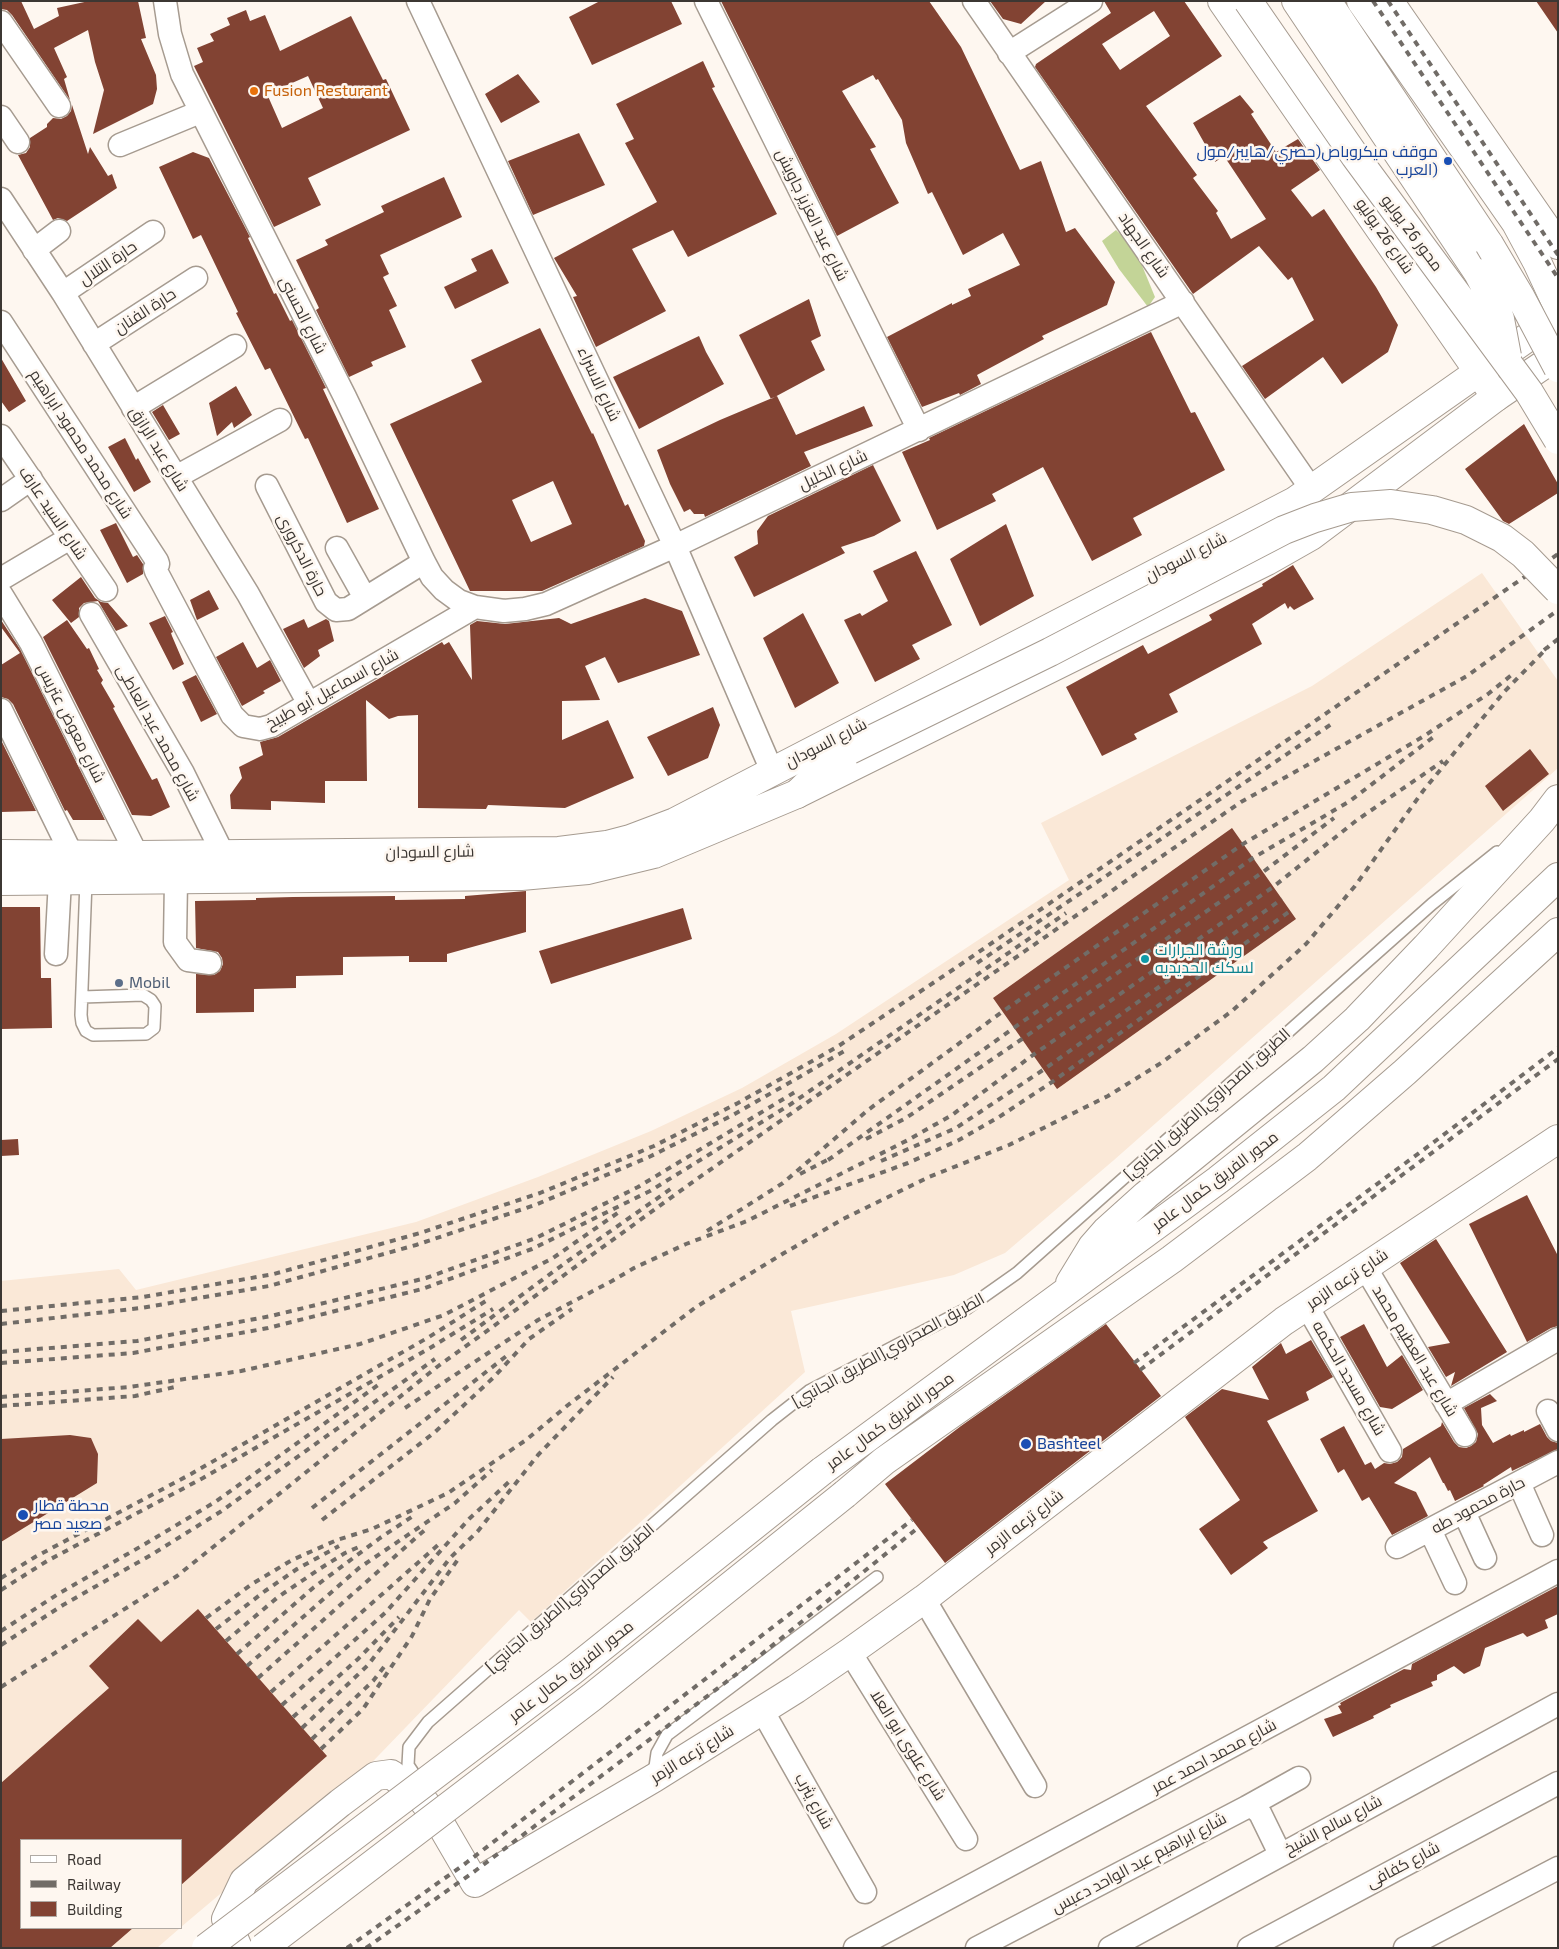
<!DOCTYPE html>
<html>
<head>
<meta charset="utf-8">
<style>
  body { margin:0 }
  #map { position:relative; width:1559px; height:1949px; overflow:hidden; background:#fef7f0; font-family:"Exo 2",sans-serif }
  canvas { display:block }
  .frame { position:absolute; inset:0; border:2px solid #3c3733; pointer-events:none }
  .legend { position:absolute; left:20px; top:1839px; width:162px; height:90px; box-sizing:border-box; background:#fef7f0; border:1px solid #b0aaa4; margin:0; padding:6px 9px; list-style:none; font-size:15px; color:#3c3733 }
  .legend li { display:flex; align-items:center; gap:10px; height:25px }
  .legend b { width:25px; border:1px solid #b0aaa4 }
</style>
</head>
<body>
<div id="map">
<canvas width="1559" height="1949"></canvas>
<div class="frame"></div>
<ul class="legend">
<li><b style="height:6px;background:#fff"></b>Road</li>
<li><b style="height:6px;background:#716c67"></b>Railway</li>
<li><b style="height:14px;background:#824333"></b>Building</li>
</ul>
</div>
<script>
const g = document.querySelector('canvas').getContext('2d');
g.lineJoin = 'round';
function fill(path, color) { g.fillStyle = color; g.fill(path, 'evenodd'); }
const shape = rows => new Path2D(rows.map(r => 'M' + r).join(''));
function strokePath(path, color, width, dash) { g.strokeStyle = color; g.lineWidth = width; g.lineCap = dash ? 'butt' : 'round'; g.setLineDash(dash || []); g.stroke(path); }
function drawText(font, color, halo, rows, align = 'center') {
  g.font = font + ' "Exo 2",Cairo,sans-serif'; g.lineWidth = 5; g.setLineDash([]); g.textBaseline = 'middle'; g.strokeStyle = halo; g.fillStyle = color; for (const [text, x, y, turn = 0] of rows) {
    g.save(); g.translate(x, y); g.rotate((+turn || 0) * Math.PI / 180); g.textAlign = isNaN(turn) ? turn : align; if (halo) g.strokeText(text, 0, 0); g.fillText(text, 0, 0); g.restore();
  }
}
const built = shape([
  [1482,573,1558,681,1558,768,1114,1160,1005,1253,954,1275,791,1311,805,1372,531,1622,519,1610,352,1783,181,1927,181,1840,21,1840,21,1928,180,1928,157,1948,1,1948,1,1281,119,1269,136,1290,416,1222,538,1177,651,1131,742,1088,836,1034,1069,880,1041,823,1312,686]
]);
const green = shape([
  [1116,230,1129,242,1141,263,1155,297,1148,307,1119,269,1102,241]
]);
const building = shape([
  [1,1,21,1,34,29,59,16,57,8,89,1,138,1,146,38,141,39,156,75,157,89,153,104,93,134,104,90,95,62,88,30,54,48,67,77,64,79,70,100,12,15,7,10,1,9],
  [600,1,671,1,682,24,592,65,569,17],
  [721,1,929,1,961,47,1020,170,1041,161,1066,232,1075,228,1115,282,1107,305,1042,336,1044,339,977,375,981,384,960,395,959,393,922,407,887,337,952,303,952,305,971,296,968,289,1020,265,1003,233,963,255,932,192,928,194,906,143,902,120,878,79,876,80,873,75,842,91,876,147,870,149,899,203,837,236],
  [990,1,1046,1,1021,24,1003,19],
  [1104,1,1184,1,1222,56,1146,106,1197,175,1193,178,1218,211,1216,213,1231,239,1266,219,1224,156,1215,162,1193,123,1240,95,1254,112,1251,114,1276,152,1298,139,1320,170,1291,190,1312,217,1324,209,1376,287,1398,325,1388,352,1342,384,1323,357,1265,399,1242,366,1314,320,1292,277,1288,280,1259,246,1193,294,1035,67,1036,64,1111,13],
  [1154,11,1170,36,1120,70,1102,44],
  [1536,1,1558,1,1558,33],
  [246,10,250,21,265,15,280,51,351,16,383,80,386,79,410,130,308,178,321,205,274,227,194,66,203,62,197,48,214,41,210,34,230,25,227,18],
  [308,76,323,108,282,128,267,94],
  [703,61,715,87,712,88,777,214,688,257,673,230,632,249,666,311,596,347,573,297,577,296,554,258,657,202,625,143,634,139,616,104],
  [518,74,540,102,501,123,485,94],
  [72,105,88,154,90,147,108,176,112,174,117,188,67,221,58,218,53,220,18,155,26,153,30,147,30,138,47,127,47,124,53,118,61,119,67,116,71,111],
  [579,133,605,185,533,215,508,161],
  [193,152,209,158,250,237,248,238,274,294,276,293,290,321,292,320,326,388,323,389,379,509,347,523,308,438,305,439,270,368,265,370,236,313,238,312,201,235,193,239,159,167],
  [444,177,462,217,380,255,389,274,383,277,397,306,389,310,406,347,371,362,373,366,349,377,316,310,319,308,296,260,328,245,325,240,384,212,381,206],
  [492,249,509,283,455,309,444,287,477,271,471,259],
  [809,299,821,336,811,341,825,370,771,399,739,335],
  [540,328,592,434,593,433,625,506,628,504,645,541,644,546,542,591,470,591,390,424,482,382,471,360],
  [553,481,572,524,531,542,512,500],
  [1151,332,1191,413,1195,412,1225,470,1133,518,1142,535,1092,561,1043,467,992,494,996,501,937,530,902,452,930,440,929,438],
  [699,336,706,352,724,384,639,429,613,377],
  [1,358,26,401,9,412,1,401],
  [236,386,252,415,234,428,232,422,217,436,209,403],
  [777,396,796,435,864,406,873,426,804,452,811,466,705,517,704,514,694,514,690,509,684,512,670,484,657,450,720,420],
  [163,405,180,434,169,440,152,412],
  [1524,424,1558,484,1558,493,1509,524,1503,521,1465,469],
  [125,438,136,460,138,458,151,482,134,492,108,447],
  [873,465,901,521,874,536,841,547,845,553,754,597,734,557,758,544,757,531,768,516],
  [116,523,133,557,137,555,143,564,143,574,127,583,100,530],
  [1006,524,1034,596,980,626,950,559],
  [916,551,952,625,912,645,920,659,875,682,844,620,860,613,862,616,888,601,873,571],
  [1293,565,1314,599,1294,610,1290,606,1288,609,1285,603,1252,624,1262,644,1169,694,1178,712,1134,734,1137,739,1102,756,1066,687,1143,645,1148,654,1212,620,1209,615,1263,586,1262,584],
  [81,577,95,598,101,602,108,603,128,626,116,631,98,601,84,603,79,608,79,617,71,623,52,600],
  [209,590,219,609,197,620,190,600],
  [645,598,682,611,700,655,618,683,605,657,585,666,600,700,562,701,562,740,608,720,634,778,565,808,488,805,486,809,418,808,418,715,398,716,389,719,366,700,367,781,325,781,325,803,271,801,271,810,231,809,230,795,242,778,239,767,263,755,260,742,278,737,442,642,444,645,449,642,472,680,470,625,477,621,505,624,559,618,571,624],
  [803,613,839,683,795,708,763,638],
  [165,616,173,632,171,633,172,636,184,664,173,670,149,623],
  [304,619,308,628,326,619,329,621,334,641,318,650,320,656,304,668,283,629],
  [1,620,20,649,105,820,73,820,67,810,65,811,13,704,8,699,1,697,1,665,20,653,1,627],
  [67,620,87,649,89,648,99,669,97,670,103,680,101,683,115,707,113,708,152,780,157,778,170,807,151,816,132,815,43,637],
  [243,642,257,668,270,660,281,681,263,691,265,693,242,706,216,657],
  [196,675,217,714,201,722,182,682],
  [713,707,720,725,708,758,668,776,647,737],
  [1,740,36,811,1,812],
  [1530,749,1549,774,1503,811,1485,786],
  [1232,828,1296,919,1057,1089,993,998],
  [526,891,526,932,447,954,447,962,409,962,409,956,343,957,343,975,296,976,296,988,254,989,254,1012,196,1013,196,974,214,975,220,971,223,964,222,958,218,952,196,948,195,901,256,900,256,898,293,897,395,896,395,900,465,899,465,896],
  [1,907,40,907,41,978,51,978,52,1028,1,1029],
  [683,908,692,939,551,984,539,951],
  [18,1139,19,1155,1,1156,1,1140],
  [1527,1195,1558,1256,1558,1326,1551,1328,1527,1342,1469,1224],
  [1436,1239,1507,1352,1451,1386,1455,1372,1446,1377,1428,1347,1450,1343,1400,1263],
  [1106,1324,1161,1396,945,1563,885,1484,961,1426],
  [1364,1324,1387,1367,1402,1355,1423,1390,1392,1409,1380,1407,1340,1337],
  [1311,1340,1333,1377,1306,1392,1309,1400,1267,1421,1318,1511,1263,1542,1268,1548,1231,1575,1199,1529,1240,1500,1185,1417,1222,1389,1269,1400,1252,1367,1281,1343,1286,1354],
  [1490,1394,1497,1401,1481,1408,1482,1425,1493,1443,1510,1434,1511,1436,1524,1430,1524,1432,1540,1424,1547,1437,1551,1441,1558,1443,1558,1449,1512,1471,1511,1467,1483,1485,1484,1486,1455,1501,1450,1490,1448,1491,1444,1483,1443,1483,1430,1457,1394,1483,1416,1492,1428,1516,1392,1535,1369,1497,1362,1501,1344,1469,1338,1473,1320,1439,1344,1426,1365,1465,1371,1462,1375,1469,1384,1463,1390,1464,1397,1462,1402,1457,1403,1449,1441,1426,1442,1422,1454,1442,1459,1447,1466,1448,1471,1446,1476,1442,1478,1434,1464,1408],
  [70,1435,91,1438,98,1454,97,1483,1,1542,1,1439],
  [1558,1586,1558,1614,1545,1620,1548,1628,1527,1637,1523,1633,1485,1648,1480,1666,1464,1674,1454,1666,1437,1675,1437,1680,1431,1682,1433,1686,1390,1705,1391,1707,1373,1716,1374,1718,1333,1737,1324,1719,1342,1713,1338,1706,1341,1705,1340,1703,1404,1669,1411,1670,1412,1664],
  [198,1609,327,1756,181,1885,181,1840,21,1840,21,1928,133,1928,110,1948,1,1948,1,1783,109,1688,89,1666,138,1619,161,1642]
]);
const lane = shape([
  [82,997,143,995,151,1000,155,1006,154,1028,146,1034,93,1035,86,1031,82,1023,81,1015,86,881],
  [654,1774,657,1753,667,1735,877,1577],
  [422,1786,408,1765,409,1747,428,1722,772,1420,809,1391,966,1309,1017,1273,1432,904,1497,852]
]);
const street = shape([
  [165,1,170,34,182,74,345,397,424,562,432,577,444,590,459,601,475,607,504,611,525,609,546,604,675,546,1183,302],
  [418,1,675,546,772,771],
  [706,1,919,430],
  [974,1,1312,490],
  [1,22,59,106],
  [1009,53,1091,1],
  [1,117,18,142],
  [120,145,200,112],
  [1,199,63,293,248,594,309,704],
  [34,250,59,231],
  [63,293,153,232],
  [1,322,157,561,158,564,155,568,156,571,232,715,243,726,260,729,271,726,475,607],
  [94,344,196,278],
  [133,408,235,346],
  [1,436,106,590],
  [176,477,280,420],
  [267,486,326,602,336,610,348,609,424,562],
  [1,500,31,479],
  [337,548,365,598],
  [1,579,70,538],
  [1,594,31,643,137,855],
  [91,614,183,773,223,854],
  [1,710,72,855],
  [176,880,175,942,188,960,210,963],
  [56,954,60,880],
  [1365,1267,1465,1435],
  [1307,1306,1390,1451],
  [1446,1404,1558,1339],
  [1548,1411,1558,1430],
  [1519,1483,1542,1535],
  [1464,1512,1485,1558],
  [1430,1530,1455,1583],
  [1397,1547,1558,1462],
  [924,1599,1035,1786],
  [850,1652,966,1839],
  [762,1710,865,1892],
  [1247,1807,1299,1778],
  [855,1948,1558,1571],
  [977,1948,1247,1807,1253,1807,1260,1813,1280,1854],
  [1110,1948,1558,1704],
  [1249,1948,1558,1783],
  [1405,1948,1558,1868]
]);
const secondary = shape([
  [1222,1,1496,397],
  [1389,1,1558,245],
  [238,1948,226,1919,244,1881,340,1803,376,1776,391,1774,422,1799,440,1823,475,1883,654,1778,796,1689,850,1652,924,1599,1284,1321,1558,1139]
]);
const primary = shape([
  [1,854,137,855,559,851,607,845,630,839,675,822,1295,501,1558,316],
  [1,881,521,876,588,870,654,854,797,794,1267,561,1311,536,1496,397,1558,355]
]);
const highway = shape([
  [1296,1,1478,273],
  [1327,1,1489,244],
  [1361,1,1516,223,1537,262,1558,307],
  [797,794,827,765,850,750],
  [1070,1283,1092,1247,1106,1231,1146,1195,1313,1059,1357,1019,1426,947,1542,820,1558,799],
  [822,1471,1218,1180,1334,1088,1558,877],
  [845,1494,884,1461,1172,1259,1307,1157,1405,1072,1558,932]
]);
const rail = shape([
  [1373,1,1558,278],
  [1388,1,1558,255],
  [1544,650,1558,639],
  [977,963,1333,723],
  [866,1139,906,1118,1022,1039,1263,872,1334,818],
  [828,1160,1253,858,1350,801,1436,735],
  [881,1161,956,1128,1043,1070,1282,899],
  [800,1174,833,1157],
  [790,1206,908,1163,959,1140,999,1117,1052,1082,1290,911],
  [707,1231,783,1183,868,1110,1002,1012,1243,844,1424,736,1488,694,1514,673],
  [1,1311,143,1297,274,1274,420,1233,540,1193,654,1146,738,1103,837,1047,954,969,1558,554],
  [1,1324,141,1308,269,1286,416,1245,535,1205,649,1157,733,1115,848,1049],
  [461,1340,565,1263,672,1188],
  [1,1352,137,1341,271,1316,426,1278,536,1238,638,1187,795,1092],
  [1,1363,133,1353,268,1328,422,1289,532,1249,650,1191,791,1104,1066,913],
  [1134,1363,1430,1145,1558,1048],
  [1140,1370,1558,1059],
  [1,1397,129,1387,241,1371,360,1344,444,1315,553,1258,619,1212],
  [1,1406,135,1396,175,1387],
  [405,1408,538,1320,612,1281,634,1268,686,1244,747,1221,908,1140,952,1115,1033,1055,1273,887,1357,820,1443,761],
  [312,1508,509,1354],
  [322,1520,435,1432,493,1378,529,1339,572,1309],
  [1,1578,35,1557,191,1474,429,1337,489,1299],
  [1,1590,47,1561,203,1478,430,1348,493,1309],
  [206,1618,252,1584,292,1560,337,1540,372,1529,448,1493,526,1440,568,1405,696,1307,784,1253,843,1219,929,1177,1009,1145,1108,1096,1161,1063,1232,1011,1306,944,1355,886,1423,791,1504,692,1549,646],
  [216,1629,265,1591,297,1569,339,1546],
  [1,1631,58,1594,145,1544,215,1502,378,1385],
  [226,1641,278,1597,321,1568,345,1553,361,1546],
  [1,1645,63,1605,151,1555,220,1512,435,1359],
  [237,1654,313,1588,380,1538,416,1514],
  [247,1666,359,1568,455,1503,492,1470],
  [258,1678,427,1528],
  [1,1687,177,1576,437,1367,694,1181,1133,876,1241,802,1467,676,1558,610],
  [271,1692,438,1545],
  [282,1705,385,1613,469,1519,512,1479],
  [293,1717,358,1659,399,1617],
  [302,1728,368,1665,450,1558,478,1531,538,1455,613,1377],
  [312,1739,373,1681,387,1663],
  [321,1749,363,1709,412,1636,430,1599,459,1558],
  [347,1948,466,1863,912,1520],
  [366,1948,475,1871,742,1670,919,1527]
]);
const highwayBridge = shape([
  [1248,1,1355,156,1529,392,1558,440],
  [1489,244,1521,298,1558,368],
  [1478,273,1495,305,1500,319,1507,356],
  [850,750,1050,652,1284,530,1315,518,1352,507,1391,504,1432,510,1466,520,1502,538,1523,554,1558,590],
  [206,1948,572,1671,822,1471],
  [263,1948,592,1697,845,1494]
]);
const markers = [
  [254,91,5,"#e8710a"],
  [1448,161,5,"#1a4fb4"],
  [1145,959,5,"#0f9aa8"],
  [119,983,5,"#5c6f8a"],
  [1026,1444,6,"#1a4fb4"],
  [23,1515,6,"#1a4fb4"]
];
const foodNames = [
  ["Fusion Resturant",264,91]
];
const transitNames = [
  ["موقف ميكروباص(حصري/هايبر/مول",1438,152,"right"],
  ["العرب)",1438,170,"right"],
  ["Bashteel",1037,1444],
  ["محطة قطار",34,1506],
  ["صعيد مصر",34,1524]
];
const streetNames = [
  ["شارع عبد العزيز جاويش",812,215,64],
  ["محور 26 يوليو",1412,233,53],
  ["شارع 26 يوليو",1385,236,55],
  ["شارع الجهاد",1144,245,55],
  ["حارة التلال",108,263,-34],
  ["حارة الفنان",145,311,-33],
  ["شارع الحسنى",303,315,63],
  ["شارع الاسراء",599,384,65],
  ["شارع محمد محمود ابراهيم",81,444,57],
  ["شارع عبد الرازق",159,449,58],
  ["شارع الخليل",833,470,-25],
  ["شارع السيد عارف",53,513,56],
  ["حارة الدكرورى",302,555,63],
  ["شارع السودان",1186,557,-27],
  ["شارع اسماعيل أبو طبيخ",332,689,-29],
  ["شارع معوض عتريس",71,723,63],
  ["شارع محمد عبد العاطى",158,733,61],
  ["شارع السودان",826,743,-27],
  ["شارع السودان",430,852,-1],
  ["الطريق الصحراوي[الطريق الجانبي]",1207,1104,-42],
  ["محور الفريق كمال عامر",1215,1181,-37],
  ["شارع ترعه الزمر",1347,1279,-34],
  ["الطريق الصحراوي[الطريق الجانبي]",888,1350,-29],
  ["شارع عبد العظيم محمد",1415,1351,59],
  ["شارع مسجد الحكمه",1349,1378,60],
  ["محور الفريق كمال عامر",890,1421,-36],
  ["حارة محمود طه",1478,1505,-28],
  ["شارع ترعه الزمر",1024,1522,-38],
  ["الطريق الصحراوي[الطريق الجانبي]",570,1598,-41],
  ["محور الفريق كمال عامر",571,1671,-38],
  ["شارع علوى ابو العلا",908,1745,58],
  ["شارع ترعه الزمر",692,1754,-32],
  ["شارع محمد احمد عمر",1214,1756,-28],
  ["شارع يثرب",814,1801,61],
  ["شارع سالم الشيخ",1333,1825,-28],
  ["شارع ابراهيم عبد الواحد دعبس",1139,1863,-28],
  ["شارع كفافى",1403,1865,-28]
];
const cultureNames = [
  ["ورشة الجرارات",1155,950],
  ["لسكك الحديديه",1155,968]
];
const serviceNames = [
  ["Mobil",129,983]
];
fill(built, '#fae8d7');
fill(green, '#c3d497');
fill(building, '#824333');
strokePath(lane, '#a69b90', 14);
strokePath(street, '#a69b90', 25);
strokePath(secondary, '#a69b90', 30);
strokePath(primary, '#a69b90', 30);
strokePath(highway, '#a69b90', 30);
strokePath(lane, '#fff', 11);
strokePath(street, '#fff', 22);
strokePath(secondary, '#fff', 28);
strokePath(primary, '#fff', 28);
strokePath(highway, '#fff', 28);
strokePath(rail, '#716c67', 4, [6, 6]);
strokePath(highwayBridge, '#a69b90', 30, []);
strokePath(highwayBridge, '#fff', 28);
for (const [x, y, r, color] of markers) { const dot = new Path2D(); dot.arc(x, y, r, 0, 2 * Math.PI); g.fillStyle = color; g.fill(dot); strokePath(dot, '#fef7f0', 2); }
drawText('16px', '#c56008', '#fef7f0', foodNames, 'left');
drawText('16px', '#164399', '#fef7f0', transitNames, 'left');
drawText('16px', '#3c3733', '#fef7f0', streetNames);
drawText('16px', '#0d838f', '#fef7f0', cultureNames, 'left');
drawText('16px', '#4e5e75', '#fef7f0', serviceNames, 'left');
</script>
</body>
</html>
